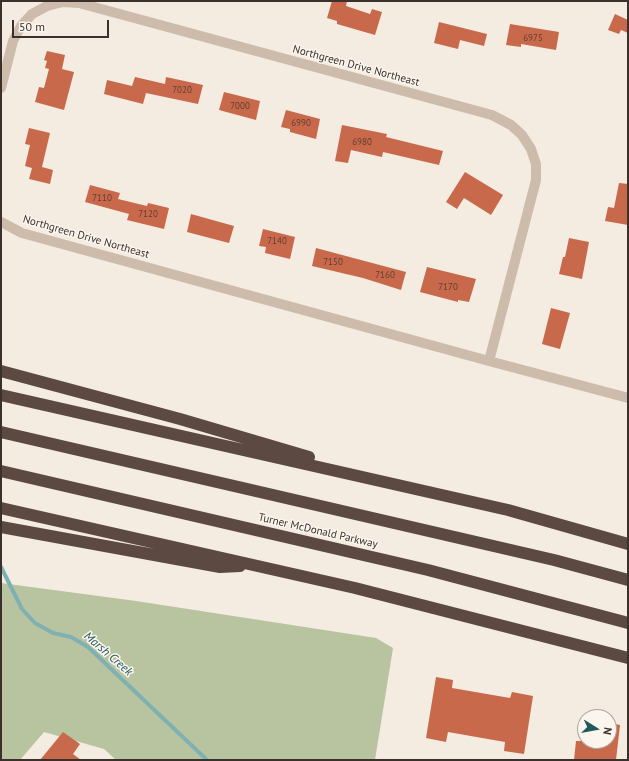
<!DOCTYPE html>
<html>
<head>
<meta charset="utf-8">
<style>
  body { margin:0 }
  #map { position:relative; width:629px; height:761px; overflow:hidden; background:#f4ebe1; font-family:"PT Sans",sans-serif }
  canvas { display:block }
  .frame { position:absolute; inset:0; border:2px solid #3b302b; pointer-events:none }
  .north { position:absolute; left:577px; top:709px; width:40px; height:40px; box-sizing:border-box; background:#fbf5ee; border:1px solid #aea6a0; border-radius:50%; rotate:101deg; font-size:11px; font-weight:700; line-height:16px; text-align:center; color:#3b302b }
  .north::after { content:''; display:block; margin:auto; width:14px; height:18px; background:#1f5a5e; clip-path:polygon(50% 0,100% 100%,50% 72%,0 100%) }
  .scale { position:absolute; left:12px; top:20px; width:97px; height:18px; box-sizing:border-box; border:2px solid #3b302b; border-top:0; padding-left:5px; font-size:12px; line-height:14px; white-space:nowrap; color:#3b302b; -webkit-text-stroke:3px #fbf5ee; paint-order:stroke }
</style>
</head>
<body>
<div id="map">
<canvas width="629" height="761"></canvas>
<div class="frame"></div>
<div class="north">N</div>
<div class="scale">50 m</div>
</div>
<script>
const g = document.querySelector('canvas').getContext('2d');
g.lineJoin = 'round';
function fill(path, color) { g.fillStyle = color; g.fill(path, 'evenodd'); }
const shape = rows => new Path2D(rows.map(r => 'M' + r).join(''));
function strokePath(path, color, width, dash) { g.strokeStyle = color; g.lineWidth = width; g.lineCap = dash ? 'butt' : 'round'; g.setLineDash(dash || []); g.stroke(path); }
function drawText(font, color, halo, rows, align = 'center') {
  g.font = font + ' "PT Sans",sans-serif'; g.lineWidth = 3; g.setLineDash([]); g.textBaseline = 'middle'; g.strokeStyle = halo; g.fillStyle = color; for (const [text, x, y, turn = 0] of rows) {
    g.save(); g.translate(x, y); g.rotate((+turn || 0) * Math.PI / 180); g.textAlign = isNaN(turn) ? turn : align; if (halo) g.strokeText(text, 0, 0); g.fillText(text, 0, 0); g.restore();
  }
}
const green = shape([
  [1,583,136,601,376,638,393,648,375,760,116,760,104,749,44,732,20,760,1,760]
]);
const stream = shape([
  [1,567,22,609,35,623,53,633,71,637,88,647,207,760]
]);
const building = shape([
  [332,1,347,1,346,6,370,14,372,9,382,12,375,35,337,24,337,21,327,18],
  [615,14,628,20,628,33,621,30,619,34,608,30],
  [439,22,487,34,484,46,460,40,458,49,434,43],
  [510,24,559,32,556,50,521,44,521,47,506,45],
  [47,51,65,55,62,69,74,72,64,110,35,102,39,87,44,88,49,69,45,68,47,61,44,60],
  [135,77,165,84,166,77,203,85,198,104,146,93,143,104,104,94,107,80,132,86],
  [224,92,260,101,256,120,219,110],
  [286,110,320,119,316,139,290,132,290,129,281,127],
  [342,125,387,134,386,137,443,151,439,165,383,152,382,157,351,150,348,163,335,161],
  [29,128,50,133,42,167,53,170,50,184,29,179,32,168,25,166,30,145,25,144],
  [465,172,503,195,491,215,464,198,457,209,446,202],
  [619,183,628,184,628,225,605,221,608,207,614,208],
  [90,185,120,193,118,199,147,206,148,203,169,208,164,229,127,220,129,214,85,202],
  [191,214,234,226,229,243,187,232],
  [263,229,295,237,290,259,265,253,266,247,259,246],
  [569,238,589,242,582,279,559,274,563,257,565,257],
  [316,248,406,272,401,290,363,278,312,266],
  [427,267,476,279,469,302,458,300,458,302,420,292],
  [551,308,570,313,560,349,542,344],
  [436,677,453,680,452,688,510,698,512,692,533,696,524,754,504,751,505,742,448,732,446,742,426,738],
  [609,723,620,725,616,760,574,760,576,741,609,741],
  [63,732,80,744,73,754,81,760,40,760]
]);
const minor = shape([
  [1,88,13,41,21,26,32,14,47,6,63,2,79,3,492,115,511,125,522,135,531,149,536,164,536,180,489,361,22,233,1,222],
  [489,361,628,398]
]);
const highway = shape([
  [1,371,180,419,309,457],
  [1,395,508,510,628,544],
  [1,432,554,560,628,580],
  [1,471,428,570,628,623],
  [1,508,355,588,628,658],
  [1,527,220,567,240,566]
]);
const numberNames = [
  ["6975",533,38],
  ["7020",182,90],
  ["7000",240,106],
  ["6990",301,123],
  ["6980",362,142],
  ["7110",102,198],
  ["7120",148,214],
  ["7140",277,241],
  ["7150",333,262],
  ["7160",385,275],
  ["7170",448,287]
];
const streetNames = [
  ["Northgreen Drive Northeast",356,66,15],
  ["Northgreen Drive Northeast",86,237,16],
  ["Turner McDonald Parkway",318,531,13]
];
const waterNames = [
  ["Marsh Creek",108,654,41]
];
fill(green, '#b8c4a0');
strokePath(stream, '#7fb0b2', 4);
fill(building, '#c8694b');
strokePath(minor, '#cdbbac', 10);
strokePath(highway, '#5c4a42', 12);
drawText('9px', '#5e3e33', null, numberNames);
drawText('11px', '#3b302b', '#fbf5ee', streetNames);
drawText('italic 12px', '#1f5a5e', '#fbf5ee', waterNames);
</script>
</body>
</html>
